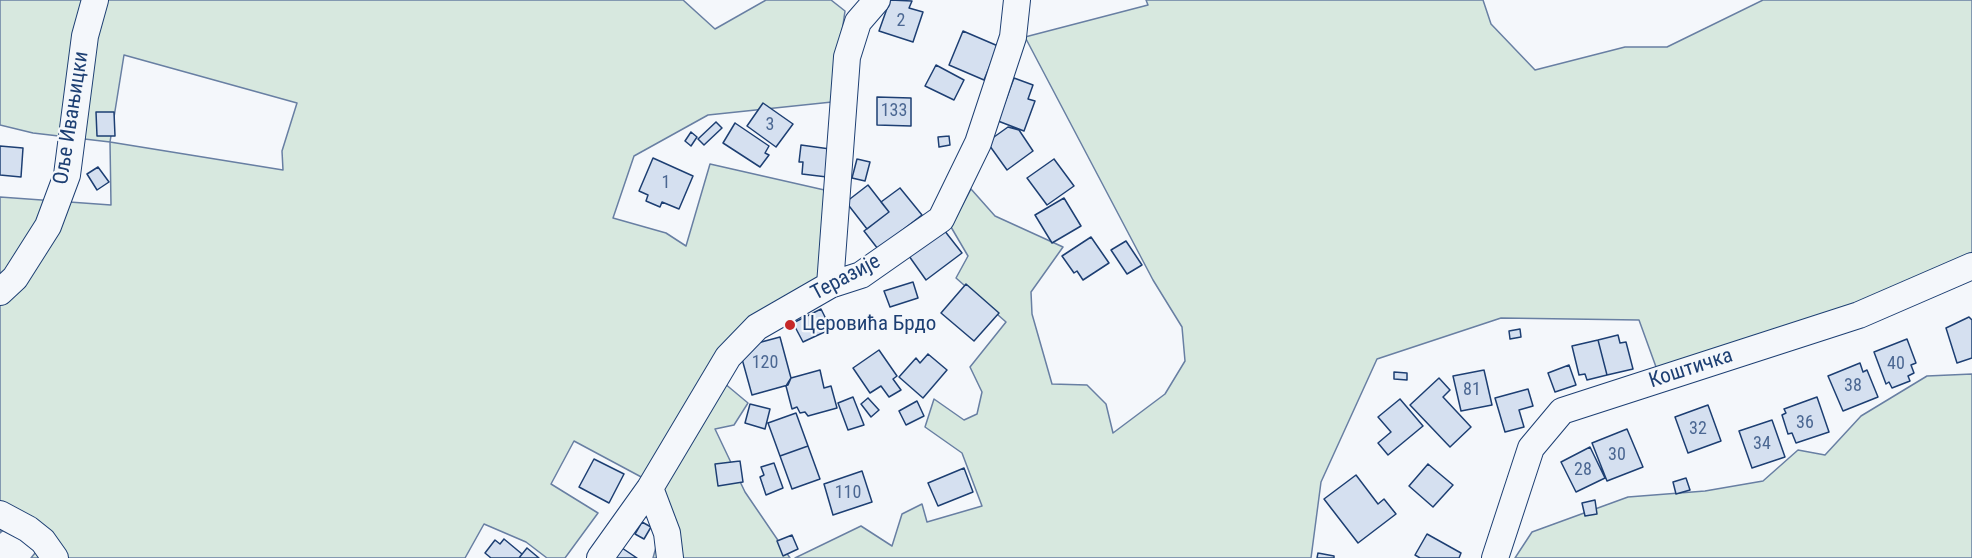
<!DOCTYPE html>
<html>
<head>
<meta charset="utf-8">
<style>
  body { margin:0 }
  canvas { display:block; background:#f4f7fb }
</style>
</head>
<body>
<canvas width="1972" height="558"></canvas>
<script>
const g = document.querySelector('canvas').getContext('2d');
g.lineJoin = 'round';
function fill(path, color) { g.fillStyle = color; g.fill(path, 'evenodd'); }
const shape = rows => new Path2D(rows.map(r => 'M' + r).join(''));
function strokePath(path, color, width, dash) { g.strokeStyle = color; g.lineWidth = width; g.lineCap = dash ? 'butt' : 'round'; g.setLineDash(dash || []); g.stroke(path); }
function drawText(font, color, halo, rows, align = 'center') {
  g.font = font + ' "Roboto Condensed",sans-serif'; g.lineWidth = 4.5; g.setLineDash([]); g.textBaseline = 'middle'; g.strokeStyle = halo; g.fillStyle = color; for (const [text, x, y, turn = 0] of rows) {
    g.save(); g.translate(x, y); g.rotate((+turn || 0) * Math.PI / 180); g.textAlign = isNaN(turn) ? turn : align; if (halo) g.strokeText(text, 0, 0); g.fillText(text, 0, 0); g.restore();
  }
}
const green = shape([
  [0,0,683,0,715,29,766,0,831,0,845,11,832,102,708,115,634,156,613,218,666,233,686,246,710,164,842,194,839,270,758,319,724,383,748,403,734,425,715,429,745,492,790,558,653,558,658,540,645,479,574,441,551,484,598,513,565,558,547,558,526,542,484,524,465,558,31,558,40,547,6,528,0,533,0,197,111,205,110,142,33,133,0,125,0,0],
  [124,55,297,103,282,151,283,170,110,142,124,55],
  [1146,0,1483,0,1491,24,1535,70,1625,47,1667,47,1763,0,1972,0,1972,277,1664,389,1639,320,1501,318,1377,359,1321,482,1311,558,795,558,861,526,892,546,902,514,922,504,927,522,982,506,962,453,925,427,934,399,964,420,977,414,982,392,970,367,1006,322,956,278,968,256,951,227,971,189,995,216,1063,247,1031,292,1032,314,1052,384,1087,385,1106,404,1113,433,1165,394,1185,361,1182,327,1153,280,1025,37,1148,5,1146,0],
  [1972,374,1972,558,1515,558,1532,532,1628,497,1705,491,1763,481,1798,450,1825,455,1861,416,1927,376,1972,374]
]);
const building = shape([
  [890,0,912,1,909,8,923,12,913,42,879,31,890,0],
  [963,31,998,46,984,80,949,65,963,31],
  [936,65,964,80,954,100,925,86,936,65],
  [1014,78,1033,85,1028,99,1035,101,1024,131,998,121,1014,78],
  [877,97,911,98,911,126,877,125,877,97],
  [763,103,793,124,776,147,747,126,763,103],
  [96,112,114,112,115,136,97,136,96,112],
  [716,122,722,128,704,145,698,139,716,122],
  [735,123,769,146,765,153,769,155,760,167,723,143,735,123],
  [1008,127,1019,130,1033,151,1007,170,987,142,1008,127],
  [691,132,697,137,691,146,685,141,691,132],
  [949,136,950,145,939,147,938,137,949,136],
  [801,145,830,149,827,177,802,174,803,162,799,162,801,145],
  [0,146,23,148,21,177,0,175,0,146],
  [653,158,693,176,679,209,662,202,660,207,646,201,648,195,639,191,653,158],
  [857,159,870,162,865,181,852,178,857,159],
  [1054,159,1074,186,1047,205,1027,178,1054,159],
  [98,167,109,182,97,190,87,174,98,167],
  [868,185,889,212,867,229,846,202,868,185],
  [900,188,922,215,878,249,864,231,889,212,881,202,900,188],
  [1064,198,1081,226,1052,243,1035,215,1064,198],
  [944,230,962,253,926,280,909,256,944,230],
  [1091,237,1109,263,1083,280,1077,271,1074,273,1062,256,1091,237],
  [1126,241,1142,265,1127,274,1111,250,1126,241],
  [913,282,918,298,890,307,884,291,913,282],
  [966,284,999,313,974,341,941,313,966,284],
  [821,309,831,329,803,342,793,323,821,309],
  [1969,317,1972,320,1972,358,1957,363,1946,328,1969,317],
  [1520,329,1521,337,1510,339,1509,331,1520,329],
  [1618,335,1620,343,1626,342,1633,369,1607,375,1598,340,1618,335],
  [780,337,791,378,788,385,752,395,739,348,780,337],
  [1907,339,1916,363,1911,365,1914,373,1908,376,1910,381,1892,388,1889,382,1886,384,1874,352,1907,339],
  [1598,340,1607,375,1587,380,1585,374,1579,375,1572,346,1598,340],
  [879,350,897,376,893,379,901,390,889,397,881,386,870,393,853,368,879,350],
  [928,354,947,370,923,398,899,377,916,358,920,363,928,354],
  [1860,363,1863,372,1867,370,1878,397,1843,411,1828,376,1860,363],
  [1569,365,1576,385,1555,392,1548,373,1569,365],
  [820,370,824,388,831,386,837,408,808,416,805,412,800,413,797,407,792,409,786,386,791,378,820,370],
  [1484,370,1492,405,1461,411,1453,376,1484,370],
  [1394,372,1407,373,1407,380,1394,379,1394,372],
  [1439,378,1450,390,1443,397,1471,427,1450,447,1410,405,1439,378],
  [1528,389,1533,406,1519,410,1524,427,1505,432,1495,398,1528,389],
  [853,397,864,425,848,430,838,403,853,397],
  [1817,397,1829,432,1796,443,1792,433,1788,434,1782,415,1786,413,1784,409,1817,397],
  [868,398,879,410,871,417,861,404,868,398],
  [1400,399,1423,426,1388,455,1378,443,1391,432,1378,417,1400,399],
  [917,401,924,416,906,425,899,411,917,401],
  [750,404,770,409,765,429,745,423,750,404],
  [1708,405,1721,441,1688,453,1675,417,1708,405],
  [796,413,808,446,780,456,768,423,796,413],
  [1772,420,1785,457,1752,468,1739,431,1772,420],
  [1627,429,1643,467,1607,481,1592,443,1627,429],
  [808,446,820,479,792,489,780,456,808,446],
  [1590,447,1605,478,1576,492,1561,462,1590,447],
  [594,459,624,474,609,503,579,487,594,459],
  [740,461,743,482,718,486,715,464,740,461],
  [774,463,783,488,766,495,760,477,764,475,761,467,774,463],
  [1428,464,1453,485,1433,507,1409,486,1428,464],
  [964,468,973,492,938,506,928,483,964,468],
  [862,471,872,502,833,515,824,484,862,471],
  [1356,475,1378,504,1384,499,1396,514,1358,543,1324,499,1356,475],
  [1686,478,1690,490,1676,494,1673,482,1686,478],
  [1595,500,1597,514,1585,516,1582,503,1595,500],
  [642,522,651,527,644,539,635,534,642,522],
  [1427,534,1461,553,1459,558,1420,558,1415,555,1427,534],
  [792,535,798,549,783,556,777,541,792,535],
  [504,539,522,554,519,558,491,558,485,553,495,540,500,544,504,539],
  [527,548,539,558,519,558,527,548],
  [622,548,637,558,615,558,622,548],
  [1318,553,1334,556,1334,558,1317,558,1318,553]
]);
const minor = shape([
  [830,285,847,57,858,22,877,0],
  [0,292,15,278,48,226,67,175,85,36,95,0],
  [650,488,667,533,670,558],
  [0,514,28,529,43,541,55,558],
  [600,558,650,488,728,357,757,327,830,285,861,275,941,219,978,143,1013,37,1017,0],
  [1495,558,1531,448,1562,411,1859,315,1972,266]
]);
const markers = [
  [790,325,6,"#c62828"]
];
const numberNames = [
  ["2",901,21],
  ["133",894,111],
  ["3",770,125],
  ["1",666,183],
  ["120",765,363],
  ["40",1896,364],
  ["38",1853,386],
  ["81",1472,390],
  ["36",1805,423],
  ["32",1698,429],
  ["34",1762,444],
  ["30",1617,455],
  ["28",1583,470],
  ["110",848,493]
];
const streetNames = [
  ["Оље Ивањицки",72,118,-81],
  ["Теразије",846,278,-28],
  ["Коштичка",1691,369,-18]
];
const poiNames = [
  ["Церовића Брдо",802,325]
];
fill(green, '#d7e8df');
strokePath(green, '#687fa3', 1.5);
fill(building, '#d5e0f0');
strokePath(building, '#1d3f73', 1.5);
strokePath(minor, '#1d3f73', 28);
strokePath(minor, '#f4f7fb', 26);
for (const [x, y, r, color] of markers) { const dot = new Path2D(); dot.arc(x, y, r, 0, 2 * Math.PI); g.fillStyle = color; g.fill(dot); strokePath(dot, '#f4f7fb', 2); }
drawText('18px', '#4b6792', null, numberNames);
drawText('21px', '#1d3f73', '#f4f7fb', streetNames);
drawText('21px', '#1d3f73', '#f4f7fb', poiNames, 'left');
</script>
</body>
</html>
